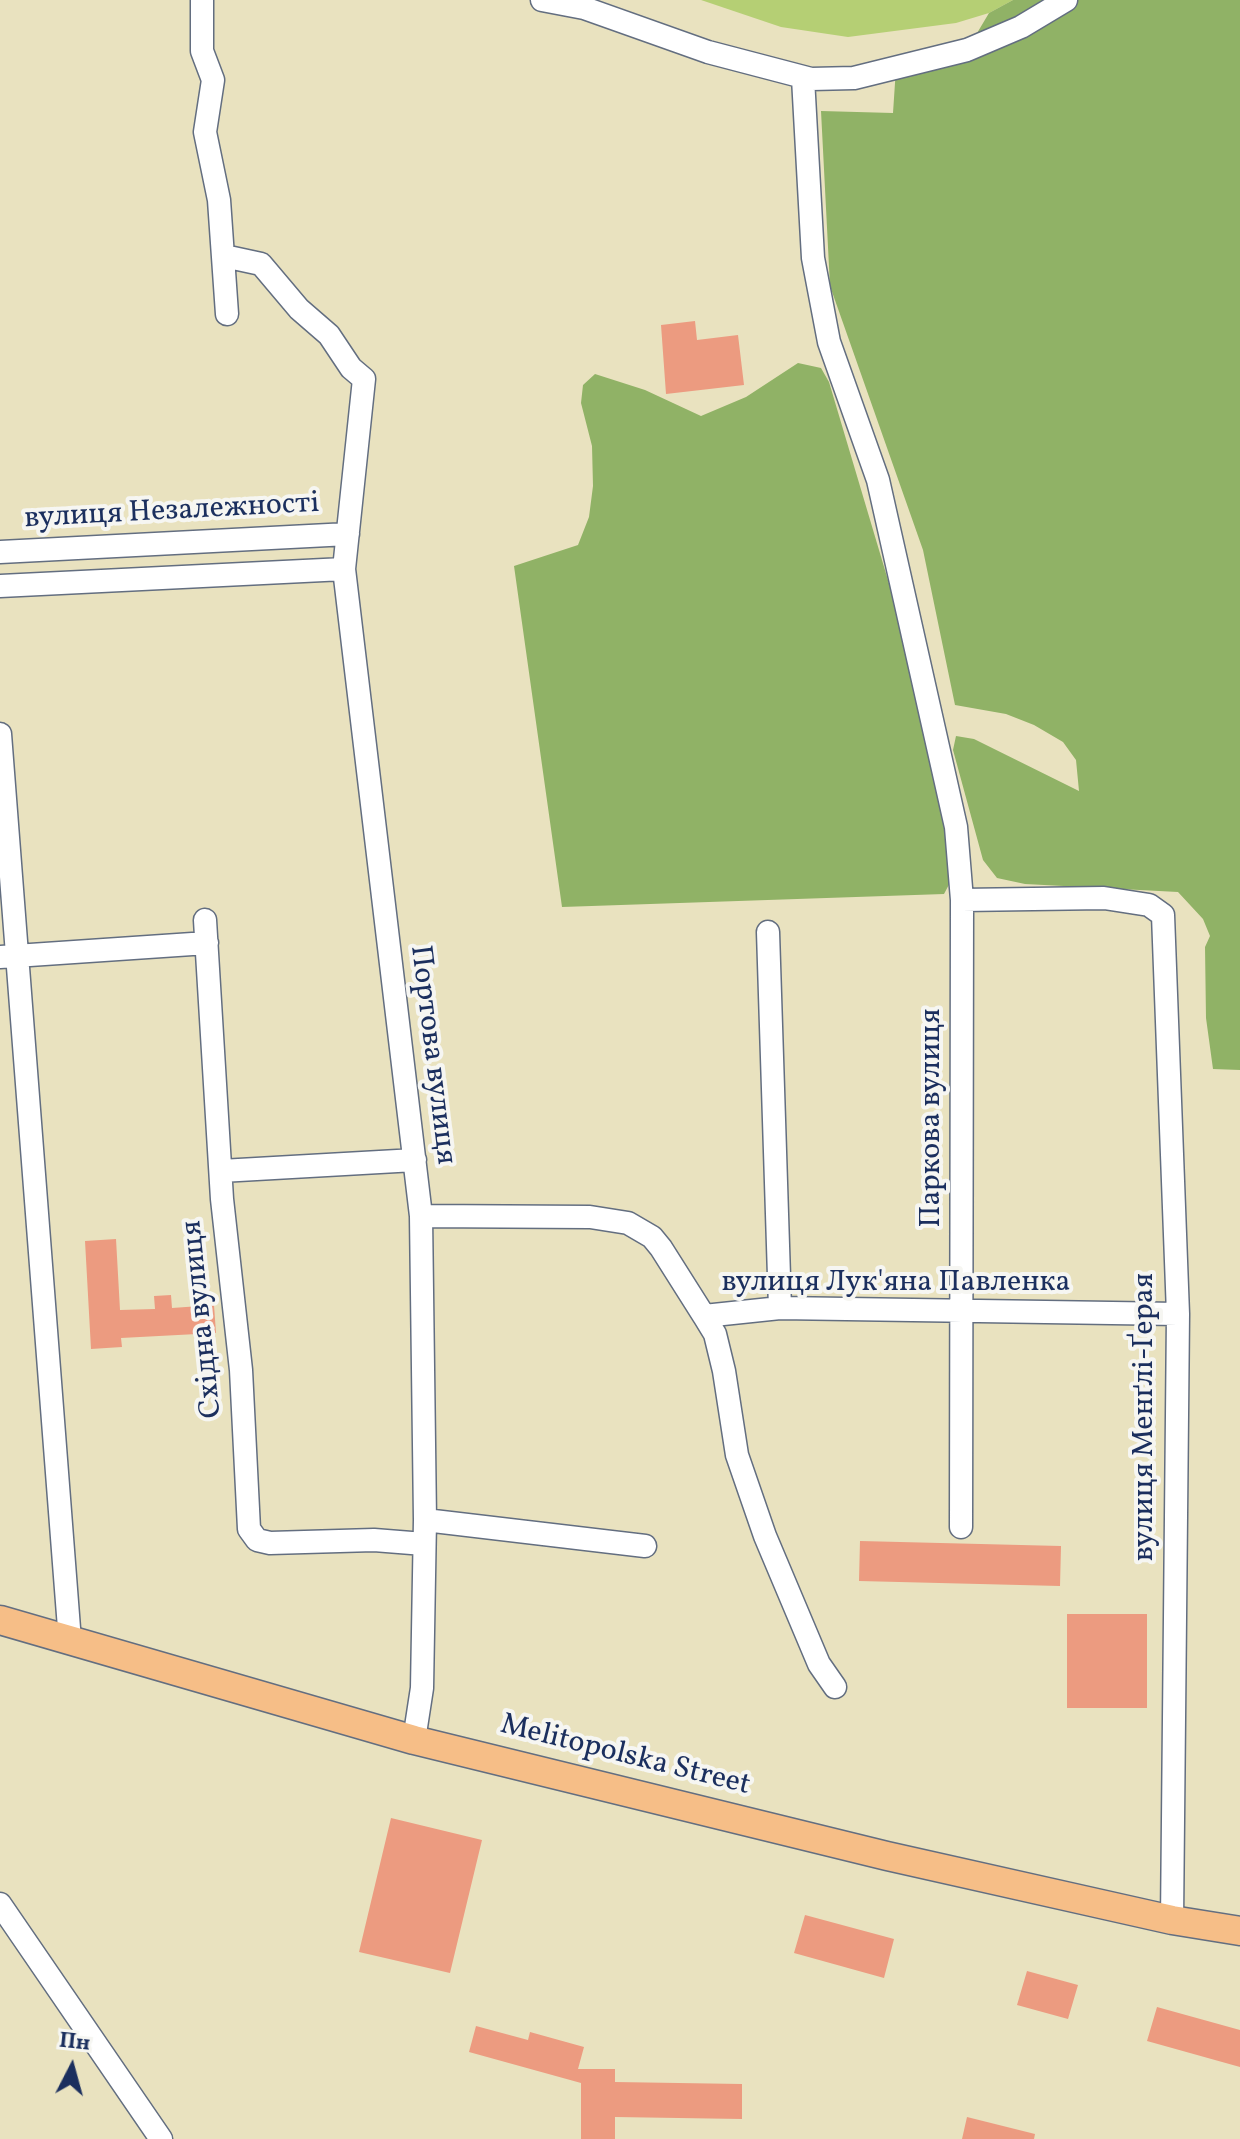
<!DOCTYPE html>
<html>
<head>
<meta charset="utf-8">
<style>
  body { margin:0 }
  #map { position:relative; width:1240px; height:2139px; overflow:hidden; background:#e9e2bf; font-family:Vollkorn,serif }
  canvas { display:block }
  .north { position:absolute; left:32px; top:2027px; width:80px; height:80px; -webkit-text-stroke:6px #f6f6f2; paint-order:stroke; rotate:6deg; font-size:22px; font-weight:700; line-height:32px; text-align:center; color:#1b2f5e }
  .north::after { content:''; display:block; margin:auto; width:28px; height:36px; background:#1b2f5e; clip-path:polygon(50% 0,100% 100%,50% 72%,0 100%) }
</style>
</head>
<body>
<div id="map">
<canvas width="1240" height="2139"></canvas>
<div class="north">Пн</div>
</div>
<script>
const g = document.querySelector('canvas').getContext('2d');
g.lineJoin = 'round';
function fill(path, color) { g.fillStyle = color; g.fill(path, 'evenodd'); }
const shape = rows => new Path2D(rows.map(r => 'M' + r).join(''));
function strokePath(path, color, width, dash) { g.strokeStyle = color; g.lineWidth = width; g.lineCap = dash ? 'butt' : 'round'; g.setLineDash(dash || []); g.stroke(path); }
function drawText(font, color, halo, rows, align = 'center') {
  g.font = font + ' Vollkorn,serif'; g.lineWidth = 8; g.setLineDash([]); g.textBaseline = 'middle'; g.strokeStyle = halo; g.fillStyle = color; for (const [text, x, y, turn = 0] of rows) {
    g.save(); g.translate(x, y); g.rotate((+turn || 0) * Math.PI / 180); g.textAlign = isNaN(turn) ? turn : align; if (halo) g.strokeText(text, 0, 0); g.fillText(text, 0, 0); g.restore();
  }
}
const green = shape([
  [701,0,1013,0,989,13,956,23,848,37,781,27]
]);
const forest = shape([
  [1013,0,1240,0,1240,1070,1213,1069,1206,1018,1205,947,1210,936,1203,919,1178,892,1025,884,997,878,983,860,953,750,956,736,974,739,1079,791,1076,760,1063,742,1034,725,1006,714,955,705,923,550,830,286,821,111,893,113,896,68,967,50,989,13],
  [798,363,821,368,829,382,893,597,941,796,953,877,944,894,562,907,514,566,578,545,589,517,593,486,592,446,581,403,583,385,595,374,645,390,701,416,746,397]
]);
const building = shape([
  [695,321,697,340,738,335,744,385,666,394,661,325],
  [116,1239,120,1310,155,1309,154,1296,171,1295,172,1308,214,1305,216,1333,121,1338,122,1347,91,1349,85,1241],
  [860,1541,1061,1546,1060,1586,859,1581],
  [1067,1614,1147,1614,1147,1708,1067,1708],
  [391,1818,482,1840,450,1973,359,1952],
  [805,1915,894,1939,884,1978,794,1953],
  [1027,1971,1078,1985,1068,2019,1017,2005],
  [1157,2007,1240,2030,1240,2067,1147,2041],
  [476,2026,528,2040,530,2032,584,2047,578,2069,615,2069,615,2082,742,2084,742,2119,615,2117,615,2139,581,2139,581,2083,469,2052],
  [967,2117,1035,2134,1034,2139,962,2139]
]);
const minor = shape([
  [202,0,202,51,213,80,205,132,219,200,227,314],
  [542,0,584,8,708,52,811,79,854,78,967,50,1021,27,1066,0],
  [803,78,813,258,829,342,878,480,956,827,962,900,961,1527],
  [224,256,261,264,299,309,329,335,351,368,364,379,344,569,421,1216,425,1520,422,1688,414,1740],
  [0,552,348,534],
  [0,586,344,569],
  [0,734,70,1641],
  [962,900,1104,898,1149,905,1163,915,1178,1314,1172,1920],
  [205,920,222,1199,241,1370,249,1529,257,1540,270,1543,374,1540,424,1544],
  [768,932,780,1308],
  [0,957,207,943],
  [221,1171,415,1160],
  [421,1216,590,1217,628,1223,652,1237,661,1248,704,1316,780,1308,1178,1314],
  [704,1316,715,1334,724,1371,737,1455,765,1536,819,1664,835,1687],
  [425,1520,645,1546],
  [0,1904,161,2139]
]);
const major = shape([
  [0,1620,414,1740,887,1856,1172,1920,1240,1931]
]);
const streetNames = [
  ["вулиця Незалежності",172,513,-3],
  ["Портова вулиця",431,1055,83],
  ["Паркова вулиця",933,1118,-90],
  ["вулиця Лук'яна Павленка",896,1284],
  ["Східна вулиця",204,1319,-96],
  ["вулиця Менґлі-Ґерая",1146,1417,-90],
  ["Melitopolska Street",625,1757,14]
];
fill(green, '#b5cf74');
fill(forest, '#90b266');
fill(building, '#ec9b80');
strokePath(minor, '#636e80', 25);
strokePath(major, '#636e80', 31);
strokePath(minor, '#fff', 22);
strokePath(major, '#f6be87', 28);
drawText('30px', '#1b2f5e', '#f6f6f2', streetNames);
</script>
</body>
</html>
